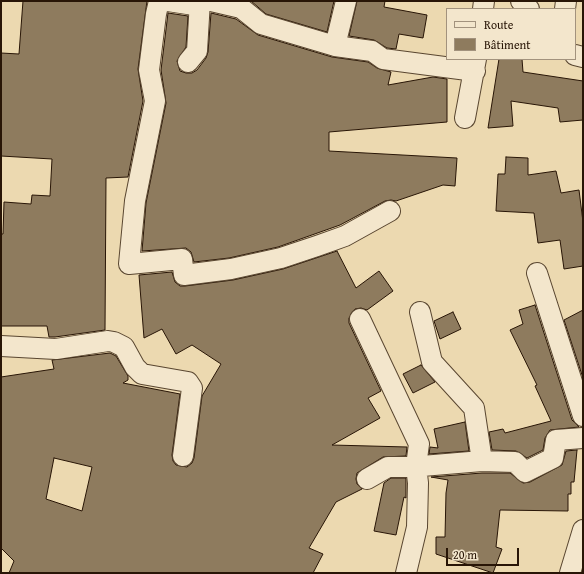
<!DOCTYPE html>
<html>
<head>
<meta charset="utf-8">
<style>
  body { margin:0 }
  #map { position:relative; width:584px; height:574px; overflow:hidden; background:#ecd9b0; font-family:"Gentium Book Plus",serif }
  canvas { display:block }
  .frame { position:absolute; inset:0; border:2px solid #281506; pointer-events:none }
  .legend { position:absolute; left:446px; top:8px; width:130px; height:52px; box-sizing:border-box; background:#f3e6cc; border:1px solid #a2927d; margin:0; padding:5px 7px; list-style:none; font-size:12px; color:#281506 }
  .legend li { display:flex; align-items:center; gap:8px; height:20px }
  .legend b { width:20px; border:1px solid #a2927d }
  .scale { position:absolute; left:446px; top:548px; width:73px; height:18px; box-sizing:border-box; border:2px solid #281506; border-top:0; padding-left:5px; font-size:12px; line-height:14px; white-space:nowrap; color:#281506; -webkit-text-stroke:3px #f3e6cc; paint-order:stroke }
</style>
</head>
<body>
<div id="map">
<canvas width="584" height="574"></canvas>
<div class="frame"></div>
<ul class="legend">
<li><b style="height:5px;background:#f3e6cc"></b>Route</li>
<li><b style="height:11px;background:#8e7b5e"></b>Bâtiment</li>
</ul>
<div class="scale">20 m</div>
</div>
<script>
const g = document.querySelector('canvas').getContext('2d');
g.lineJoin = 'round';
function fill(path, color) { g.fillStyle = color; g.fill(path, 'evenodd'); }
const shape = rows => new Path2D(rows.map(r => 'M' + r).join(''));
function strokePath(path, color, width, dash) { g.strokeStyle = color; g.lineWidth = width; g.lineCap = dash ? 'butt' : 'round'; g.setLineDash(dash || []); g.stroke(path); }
const building = shape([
  [23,1,147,1,138,69,143,101,128,177,106,178,105,330,55,337,49,337,47,326,1,326,1,234,3,234,4,202,31,204,32,195,50,196,52,159,1,156,1,53,19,54,23,1],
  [251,1,334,1,327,32,266,14,251,1],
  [357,1,385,1,384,7,427,15,423,38,399,34,396,49,387,48,374,40,349,36,357,1],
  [168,13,188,16,186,47,177,61,180,71,186,73,192,73,197,70,206,58,208,52,211,13,236,19,258,35,332,57,368,62,377,68,391,72,388,85,433,77,447,79,447,122,329,132,329,151,457,158,455,186,443,185,396,201,391,200,385,201,340,225,278,247,229,258,194,262,191,252,186,248,142,251,146,203,166,103,161,70,168,13],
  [499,59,522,59,523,72,583,81,583,120,560,122,558,108,511,101,513,126,488,128,499,59],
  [506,157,528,158,528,175,556,171,561,193,579,190,583,222,583,266,564,269,560,240,538,243,534,213,496,211,498,174,505,174,506,157],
  [337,251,356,288,379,271,393,291,367,310,361,308,355,309,349,318,349,323,381,391,368,398,380,418,332,445,407,447,406,456,383,457,357,473,356,479,357,484,362,489,336,502,309,548,323,554,313,573,9,573,14,561,1,548,1,377,54,369,52,360,110,353,116,356,128,376,128,380,123,383,180,394,172,455,173,461,176,465,187,467,192,463,194,458,202,396,221,364,192,345,176,354,162,329,144,338,139,275,172,272,175,282,180,286,185,286,233,280,283,269,337,251],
  [54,458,92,467,82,511,46,499,54,458],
  [535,305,572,420,579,427,550,430,545,438,543,450,527,458,516,451,492,450,489,432,503,429,505,433,551,421,535,386,537,385,510,330,523,324,519,310,535,305],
  [583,310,583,378,564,320,583,310],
  [453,312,461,329,440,339,434,321,453,312],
  [421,365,435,382,413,393,403,374,421,365],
  [465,422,469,451,429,454,430,447,438,448,434,429,465,422],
  [577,450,574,482,571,482,571,494,568,494,568,511,500,510,496,547,502,549,493,573,436,554,436,537,445,537,446,493,448,480,431,477,482,473,510,473,523,483,530,482,562,465,566,451,577,450],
  [391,478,406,478,406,498,404,497,396,535,374,531,384,483,391,478]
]);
const minor = shape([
  [159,1,156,14,149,70,155,101,135,201,129,264,182,259,184,275,231,269,281,258,317,246,345,236,390,211],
  [168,1,194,5,198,1],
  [211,1,241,8,261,24,335,46,372,51,383,59,475,71],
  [521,1,529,9],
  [483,9,484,1],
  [565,9,566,1],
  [335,46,346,1],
  [575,55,583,57],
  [188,62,197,51,200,1],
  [465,118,476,59],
  [537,273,583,416],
  [420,312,432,362,474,408,482,461],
  [360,319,419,444,416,466,418,483,417,527,406,573],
  [1,346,56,349,108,341,114,342,124,347,135,367,142,374,188,382,192,388,183,456],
  [367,479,388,467,410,467,482,461,515,462,525,472,553,458,556,440,583,438],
  [570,573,583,530]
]);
fill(building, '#8e7b5e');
strokePath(building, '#281506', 1);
strokePath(minor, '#594630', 22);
strokePath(minor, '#f3e6cc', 20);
</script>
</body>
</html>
